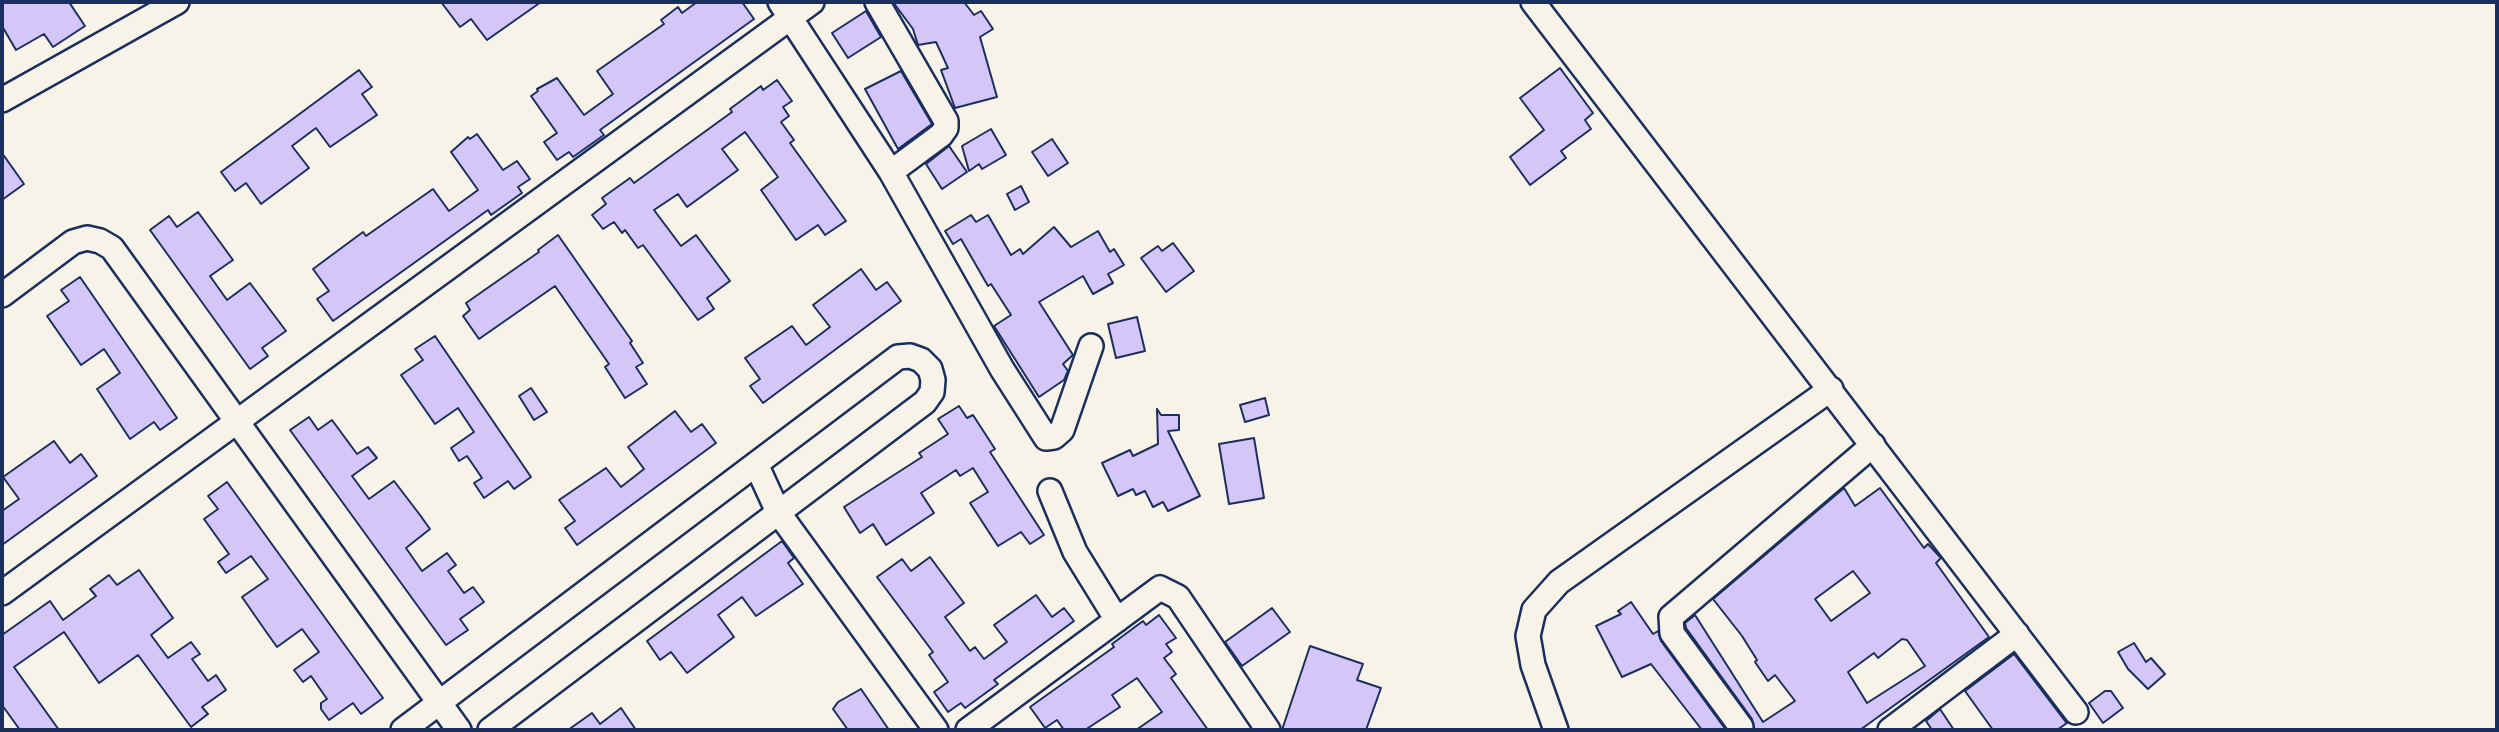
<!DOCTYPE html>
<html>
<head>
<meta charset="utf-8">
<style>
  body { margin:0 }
  #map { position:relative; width:2499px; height:732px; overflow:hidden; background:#f7f3e8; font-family:Dekko,sans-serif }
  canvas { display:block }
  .frame { position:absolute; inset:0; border:4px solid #1b2f5e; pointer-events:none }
</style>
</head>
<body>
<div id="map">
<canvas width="2499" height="732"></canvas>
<div class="frame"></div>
</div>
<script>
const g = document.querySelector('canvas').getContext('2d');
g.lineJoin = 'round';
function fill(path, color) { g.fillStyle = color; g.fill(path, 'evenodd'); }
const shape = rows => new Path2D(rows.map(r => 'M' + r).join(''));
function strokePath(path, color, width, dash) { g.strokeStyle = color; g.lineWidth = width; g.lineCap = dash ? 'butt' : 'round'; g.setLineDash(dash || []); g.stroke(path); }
const building = shape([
  [2,2,69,2,85,26,53,47,44,34,16,50,2,26,2,2],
  [441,2,541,2,487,40,471,19,460,27,441,2],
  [697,2,742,2,754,19,600,130,604,135,573,157,569,152,557,160,544,142,557,133,531,96,538,91,537,89,557,78,584,115,613,94,597,71,664,24,661,20,678,7,682,13,697,2],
  [893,2,964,2,974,15,981,11,993,29,980,37,997,97,955,108,941,70,948,68,936,42,918,45,913,29,893,2],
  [866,11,881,37,848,58,832,33,866,11],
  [1560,68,1593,113,1585,120,1591,129,1561,151,1566,158,1530,185,1510,157,1544,130,1520,98,1560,68],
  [359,70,372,87,362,94,377,115,330,147,316,128,292,146,309,168,261,204,246,183,235,191,221,172,359,70],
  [901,71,932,124,898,149,865,89,901,71],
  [777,80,792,101,783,107,789,116,781,122,794,140,790,143,846,221,825,235,818,225,796,240,761,190,778,177,745,132,722,149,738,170,687,207,678,194,654,210,681,246,696,235,730,281,707,298,714,309,698,320,643,245,638,248,625,230,622,233,614,222,603,229,592,215,606,204,602,198,630,178,634,183,732,112,730,109,761,86,763,90,777,80],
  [991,129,1006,155,982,169,979,164,969,171,962,146,991,129],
  [477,134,503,170,517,161,530,179,518,187,522,193,491,215,488,210,333,321,317,299,329,291,313,269,363,232,366,236,433,189,449,211,478,190,451,152,468,137,470,139,477,134],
  [1052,139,1068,163,1048,176,1032,152,1052,139],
  [949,146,967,172,942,189,926,164,949,146],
  [2,153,24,184,2,200,2,153],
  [1021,186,1029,202,1015,210,1007,194,1021,186],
  [198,212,233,260,210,276,227,300,250,283,286,331,262,348,268,356,250,369,150,230,169,216,177,227,198,212],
  [971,215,976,222,988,215,1011,255,1020,249,1023,254,1054,227,1071,247,1098,231,1110,252,1114,249,1124,265,1108,274,1113,283,1093,294,1083,276,1039,302,1073,355,1063,364,1068,371,1064,380,1039,397,994,326,1011,315,991,284,988,286,961,239,953,244,945,231,971,215],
  [558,235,632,341,630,343,643,363,636,367,647,384,625,398,605,367,609,364,555,286,479,339,463,316,470,310,466,303,539,252,538,250,558,235],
  [1173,243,1194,271,1166,292,1141,258,1158,246,1162,251,1173,243],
  [861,269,876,290,887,282,901,301,763,403,750,386,760,379,745,358,792,326,806,345,830,327,813,305,861,269],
  [80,277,177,418,160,430,154,422,130,439,97,389,120,373,104,349,81,365,47,316,69,301,61,290,80,277],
  [1137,317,1145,351,1116,358,1108,324,1137,317],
  [435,336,531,477,514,489,508,481,484,498,474,483,482,478,467,456,459,461,451,448,474,432,458,408,435,424,401,375,423,360,415,349,435,336],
  [531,388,547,412,534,420,519,396,531,388],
  [1265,398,1269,415,1245,422,1240,405,1265,398],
  [959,406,967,418,973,415,995,449,990,452,1044,535,1030,544,1021,532,998,546,970,503,988,492,973,468,960,476,956,470,921,493,934,513,886,545,873,524,860,533,844,507,922,457,919,453,948,434,938,419,959,406],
  [1157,409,1161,415,1179,415,1179,430,1168,431,1200,496,1168,511,1163,502,1153,507,1145,491,1136,495,1133,489,1118,496,1102,463,1130,450,1133,456,1158,444,1157,409],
  [675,411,691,432,702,424,716,443,577,545,565,528,575,521,559,500,606,468,621,487,644,469,628,447,675,411],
  [309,417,318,430,332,420,357,454,368,447,377,458,352,476,369,499,394,481,420,515,430,529,406,548,422,571,447,553,456,565,448,571,464,593,473,587,484,602,460,619,468,630,446,645,290,430,309,417],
  [1254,438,1264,498,1229,504,1219,444,1254,438],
  [54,441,70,463,81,454,97,476,2,545,2,511,19,499,3,477,54,441],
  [227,482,383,698,361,714,353,703,329,720,321,709,321,703,327,699,311,676,303,682,294,670,319,652,302,629,277,647,267,633,242,597,268,579,251,556,226,573,218,562,229,554,204,519,218,509,208,496,227,482],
  [1844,488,1855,506,1880,488,1924,548,1928,544,1941,558,1936,563,1989,637,1860,730,1754,730,1752,719,1686,628,1685,623,1695,615,1763,722,1795,701,1775,675,1768,681,1755,662,1757,660,1742,636,1713,599,1844,488],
  [1853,571,1870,593,1831,621,1815,599,1853,571],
  [1902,639,1907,640,1925,666,1867,703,1848,672,1874,653,1878,658,1902,639],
  [782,541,794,558,788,563,803,584,756,616,742,597,718,615,734,637,687,673,671,652,660,660,647,641,782,541],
  [930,557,964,603,945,617,970,651,975,647,984,659,1007,642,994,625,1036,595,1052,617,1064,608,1074,621,994,680,998,684,965,708,961,703,948,712,934,692,948,682,929,655,933,652,877,577,902,559,911,571,930,557],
  [139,570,173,618,151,635,168,658,191,642,200,654,192,659,208,681,216,675,226,690,202,707,208,714,191,727,138,655,99,683,64,632,14,667,59,730,20,730,2,705,2,635,50,601,63,620,96,596,90,589,109,575,117,585,139,570],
  [1631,602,1653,634,1658,631,1661,641,1726,730,1702,730,1651,664,1622,677,1596,626,1621,614,1618,611,1631,602],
  [1272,608,1290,632,1242,666,1225,642,1272,608],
  [1159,615,1176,638,1166,644,1172,652,1164,658,1176,674,1171,678,1208,730,1136,730,1162,712,1137,678,1112,695,1120,707,1085,730,1064,730,1057,720,1045,728,1030,707,1114,647,1112,644,1143,621,1146,625,1159,615],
  [2134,643,2146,662,2151,658,2165,674,2148,689,2128,669,2118,652,2134,643],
  [1310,646,1363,664,1357,680,1381,688,1366,730,1282,730,1310,646],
  [2014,654,2065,721,2067,723,2057,730,1993,730,1965,691,2014,654],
  [861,689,889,730,848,730,833,709,838,702,861,689],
  [2105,691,2111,691,2123,708,2103,723,2089,703,2105,691],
  [621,708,636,730,568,730,592,713,600,724,621,708],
  [1940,709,1954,730,1932,730,1926,721,1940,709]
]);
const minor = shape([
  [780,2,891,172,1002,369,1046,438,1054,437,1062,430,1091,346],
  [877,2,946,121,946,128,941,135,891,172],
  [1533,2,2076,712],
  [2,100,177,2],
  [2,295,73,242,87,238,100,241,112,248,459,730],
  [756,464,778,512,936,730],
  [1050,491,1075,552,1117,620],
  [2,593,812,2],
  [1741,727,1672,633,1671,617,1873,445],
  [403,730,898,357,910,356,921,360,930,369,933,380,932,392,925,402,490,730],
  [968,730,1160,588,1178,597,1268,730],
  [1556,730,1533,665,1528,636,1534,610,1559,582,1831,389],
  [1890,730,2017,634]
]);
fill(building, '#d5c6f8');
strokePath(building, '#1b2f5e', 2);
strokePath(minor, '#1b2f5e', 28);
strokePath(minor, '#f7f3e8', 23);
</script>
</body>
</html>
